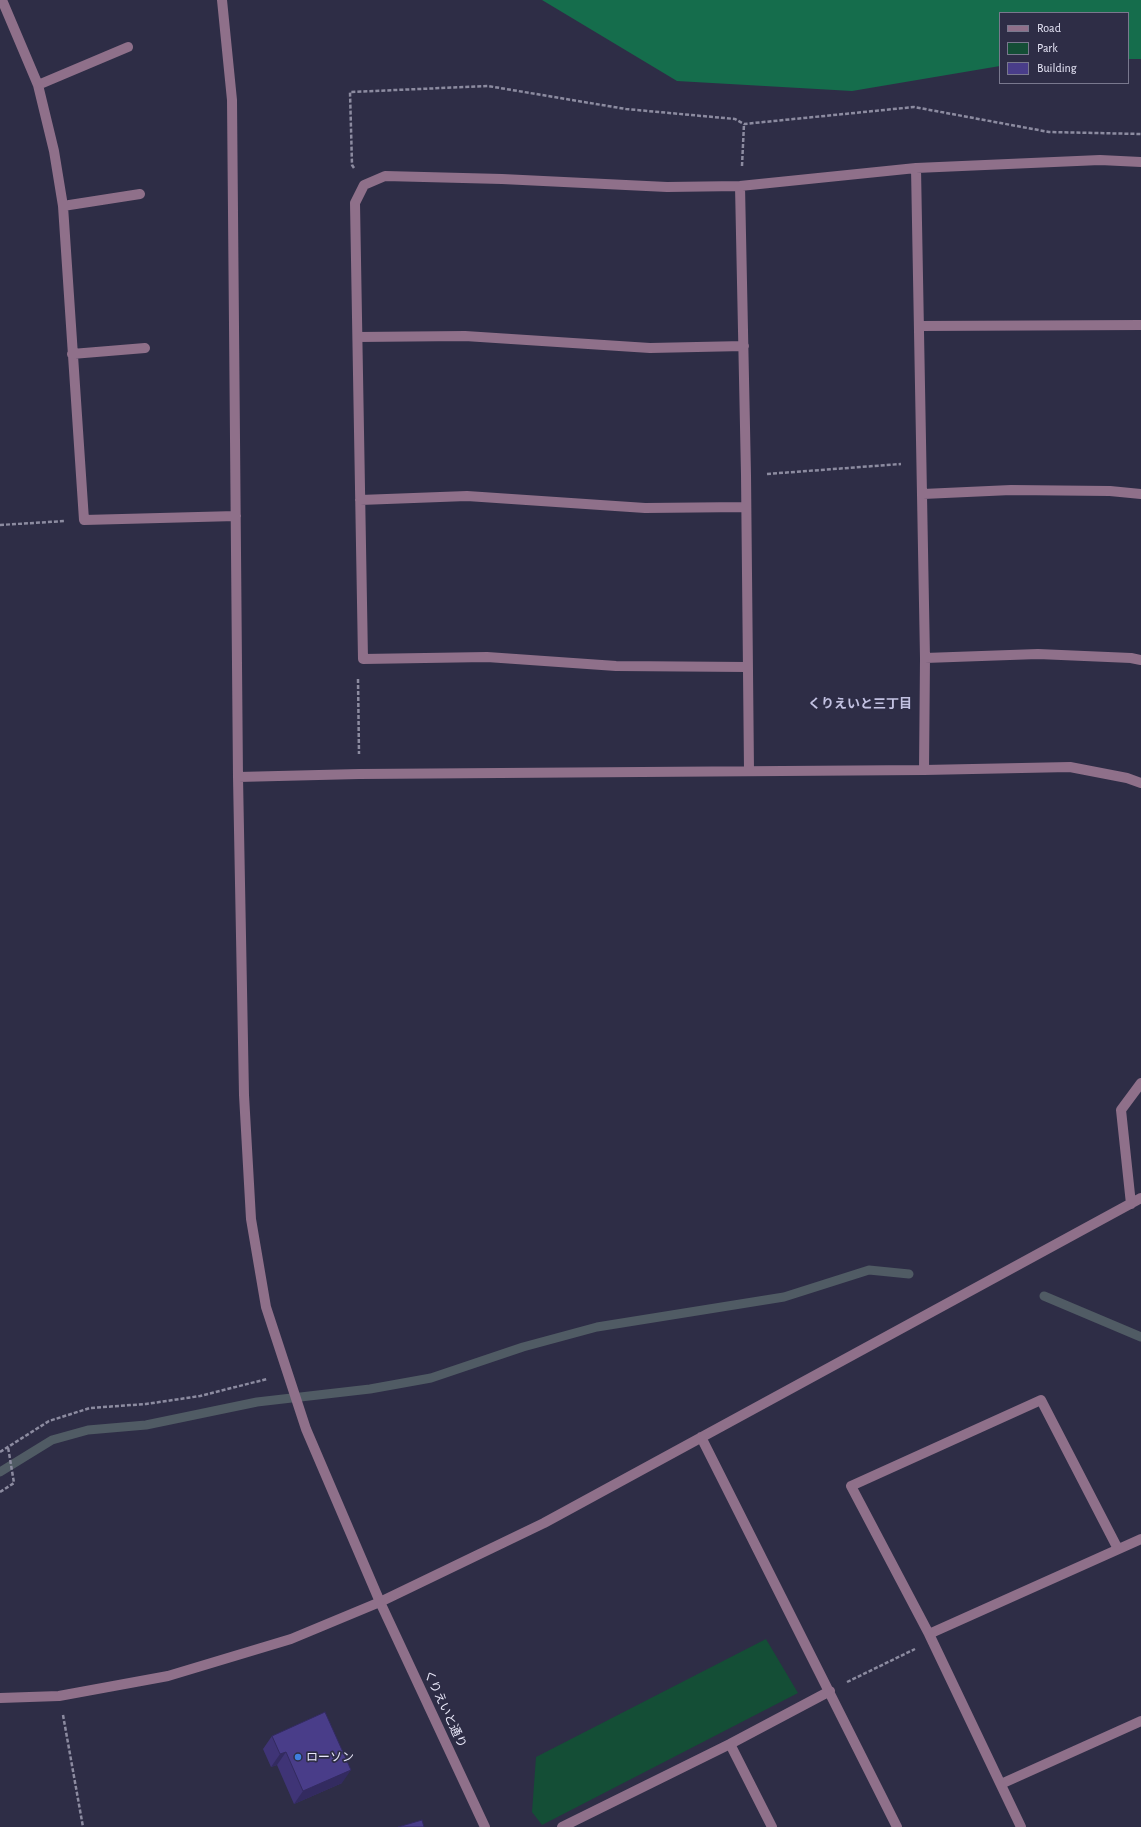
<!DOCTYPE html>
<html>
<head>
<meta charset="utf-8">
<style>
  body { margin:0 }
  #map { position:relative; width:1141px; height:1827px; overflow:hidden; background:#2e2d46; font-family:"Alegreya Sans",sans-serif }
  canvas { display:block }
  .legend { position:absolute; left:999px; top:12px; width:130px; height:72px; box-sizing:border-box; background:#2e2d46; border:1px solid #79788e; margin:0; padding:5px 7px; list-style:none; font-size:12px; color:#e9e8f9 }
  .legend li { display:flex; align-items:center; gap:8px; height:20px }
  .legend b { width:20px; border:1px solid #79788e }
</style>
</head>
<body>
<div id="map">
<canvas width="1141" height="1827"></canvas>
<ul class="legend">
<li><b style="height:5px;background:#8f708a"></b>Road</li>
<li><b style="height:11px;background:#144e36"></b>Park</li>
<li><b style="height:11px;background:#493d89"></b>Building</li>
</ul>
</div>
<script>
const g = document.querySelector('canvas').getContext('2d');
g.lineJoin = 'round';
function fill(path, color) { g.fillStyle = color; g.fill(path, 'evenodd'); }
const shape = rows => new Path2D(rows.map(r => 'M' + r).join(''));
function strokePath(path, color, width, dash) { g.strokeStyle = color; g.lineWidth = width; g.lineCap = dash ? 'butt' : 'round'; g.setLineDash(dash || []); g.stroke(path); }
function drawText(font, color, halo, rows, align = 'center') {
  g.font = font + ' "Alegreya Sans","Noto Sans JP",sans-serif'; g.lineWidth = 3.5; g.setLineDash([]); g.textBaseline = 'middle'; g.strokeStyle = halo; g.fillStyle = color; for (const [text, x, y, turn = 0] of rows) {
    g.save(); g.translate(x, y); g.rotate((+turn || 0) * Math.PI / 180); g.textAlign = isNaN(turn) ? turn : align; if (halo) g.strokeText(text, 0, 0); g.fillText(text, 0, 0); g.restore();
  }
}
const green = shape([
  [766,1639,798,1693,542,1825,532,1812,536,1757]
]);
const forest = shape([
  [542,0,1141,0,1141,59,1128,59,1128,13,1000,13,1000,66,852,91,677,81]
]);
const stream = shape([
  [1044,1296,1141,1337],
  [0,1472,52,1440,88,1430,146,1425,257,1402,370,1389,431,1378,523,1347,597,1327,784,1297,869,1270,909,1274]
]);
const path = shape([
  [742,166,744,124],
  [354,168,352,165,350,92,488,86,626,109,735,119,744,124,914,107,1049,132,1141,134],
  [767,474,901,464],
  [0,525,64,521],
  [358,679,359,754],
  [0,1452,49,1421,90,1408,146,1404,200,1396,267,1379],
  [0,1492,14,1483,8,1447],
  [847,1682,915,1649],
  [63,1715,83,1827]
]);
const minor = shape([
  [2,0,38,85,54,151,63,206,84,520,236,516],
  [222,0,232,100,238,777,244,1095,251,1219,266,1307,306,1429,380,1602,485,1827],
  [38,85,128,47],
  [916,168,925,658,924,770],
  [740,186,746,475,749,770],
  [63,206,140,194],
  [920,326,1141,325],
  [358,337,465,336,650,348,744,346],
  [72,354,145,348],
  [923,494,1011,490,1110,491,1141,494],
  [360,500,467,496,645,508,746,507],
  [925,658,1038,654,1131,658,1141,660],
  [747,667,616,666,487,657,363,659,355,203,364,185,385,176,502,179,667,187,740,186,916,168,1100,160,1141,162],
  [238,777,359,774,924,770,1070,767,1127,778,1141,783],
  [1131,1204,1121,1110,1141,1083],
  [701,1437,897,1827],
  [929,1634,1141,1539],
  [0,1698,59,1696,168,1676,291,1639,380,1602,544,1523,1141,1198],
  [730,1744,772,1827],
  [1001,1784,1141,1721],
  [562,1827,730,1744,830,1691],
  [1021,1827,929,1634,851,1486,1041,1400,1118,1549]
]);
const wall = shape([
  [272,1736,342,1783,294,1804,277,1765,271,1767,263,1749]
]);
const shadedWall = shape([
  [286,1752,277,1765,271,1767,280,1754],
  [351,1770,342,1783,294,1804,303,1791]
]);
const building = shape([
  [325,1712,351,1770,303,1791,286,1752,280,1754,272,1736,325,1712],
  [422,1820,424,1827,398,1827,422,1820]
]);
const markers = [
  [298,1757,4,"#3f7fe0"]
];
const streetNames = [
  ["くりえいと通り",445,1709,65]
];
const poiNames = [
  ["ローソン",306,1757]
];
const neighbourhoodNames = [
  ["くりえいと三丁目",860,704]
];
fill(green, '#144e36');
fill(forest, '#156d4c');
strokePath(stream, '#505b64', 9);
strokePath(path, '#8c8ba0', 2.5, [4, 2]);
strokePath(minor, '#8f708a', 10);
fill(wall, '#3f3476');
fill(shadedWall, '#332b60');
fill(building, '#493d89');
strokePath(building, '#332b60', 1);
for (const [x, y, r, color] of markers) { const dot = new Path2D(); dot.arc(x, y, r, 0, 2 * Math.PI); g.fillStyle = color; g.fill(dot); strokePath(dot, '#2e2d46', 1.5); }
drawText('12px', '#e9e8f9', '#2e2d46', streetNames);
drawText('12px', '#e9e8f9', '#2e2d46', poiNames, 'left');
drawText('bold 13px', '#c3c2e2', '#2e2d46', neighbourhoodNames);
</script>
</body>
</html>
